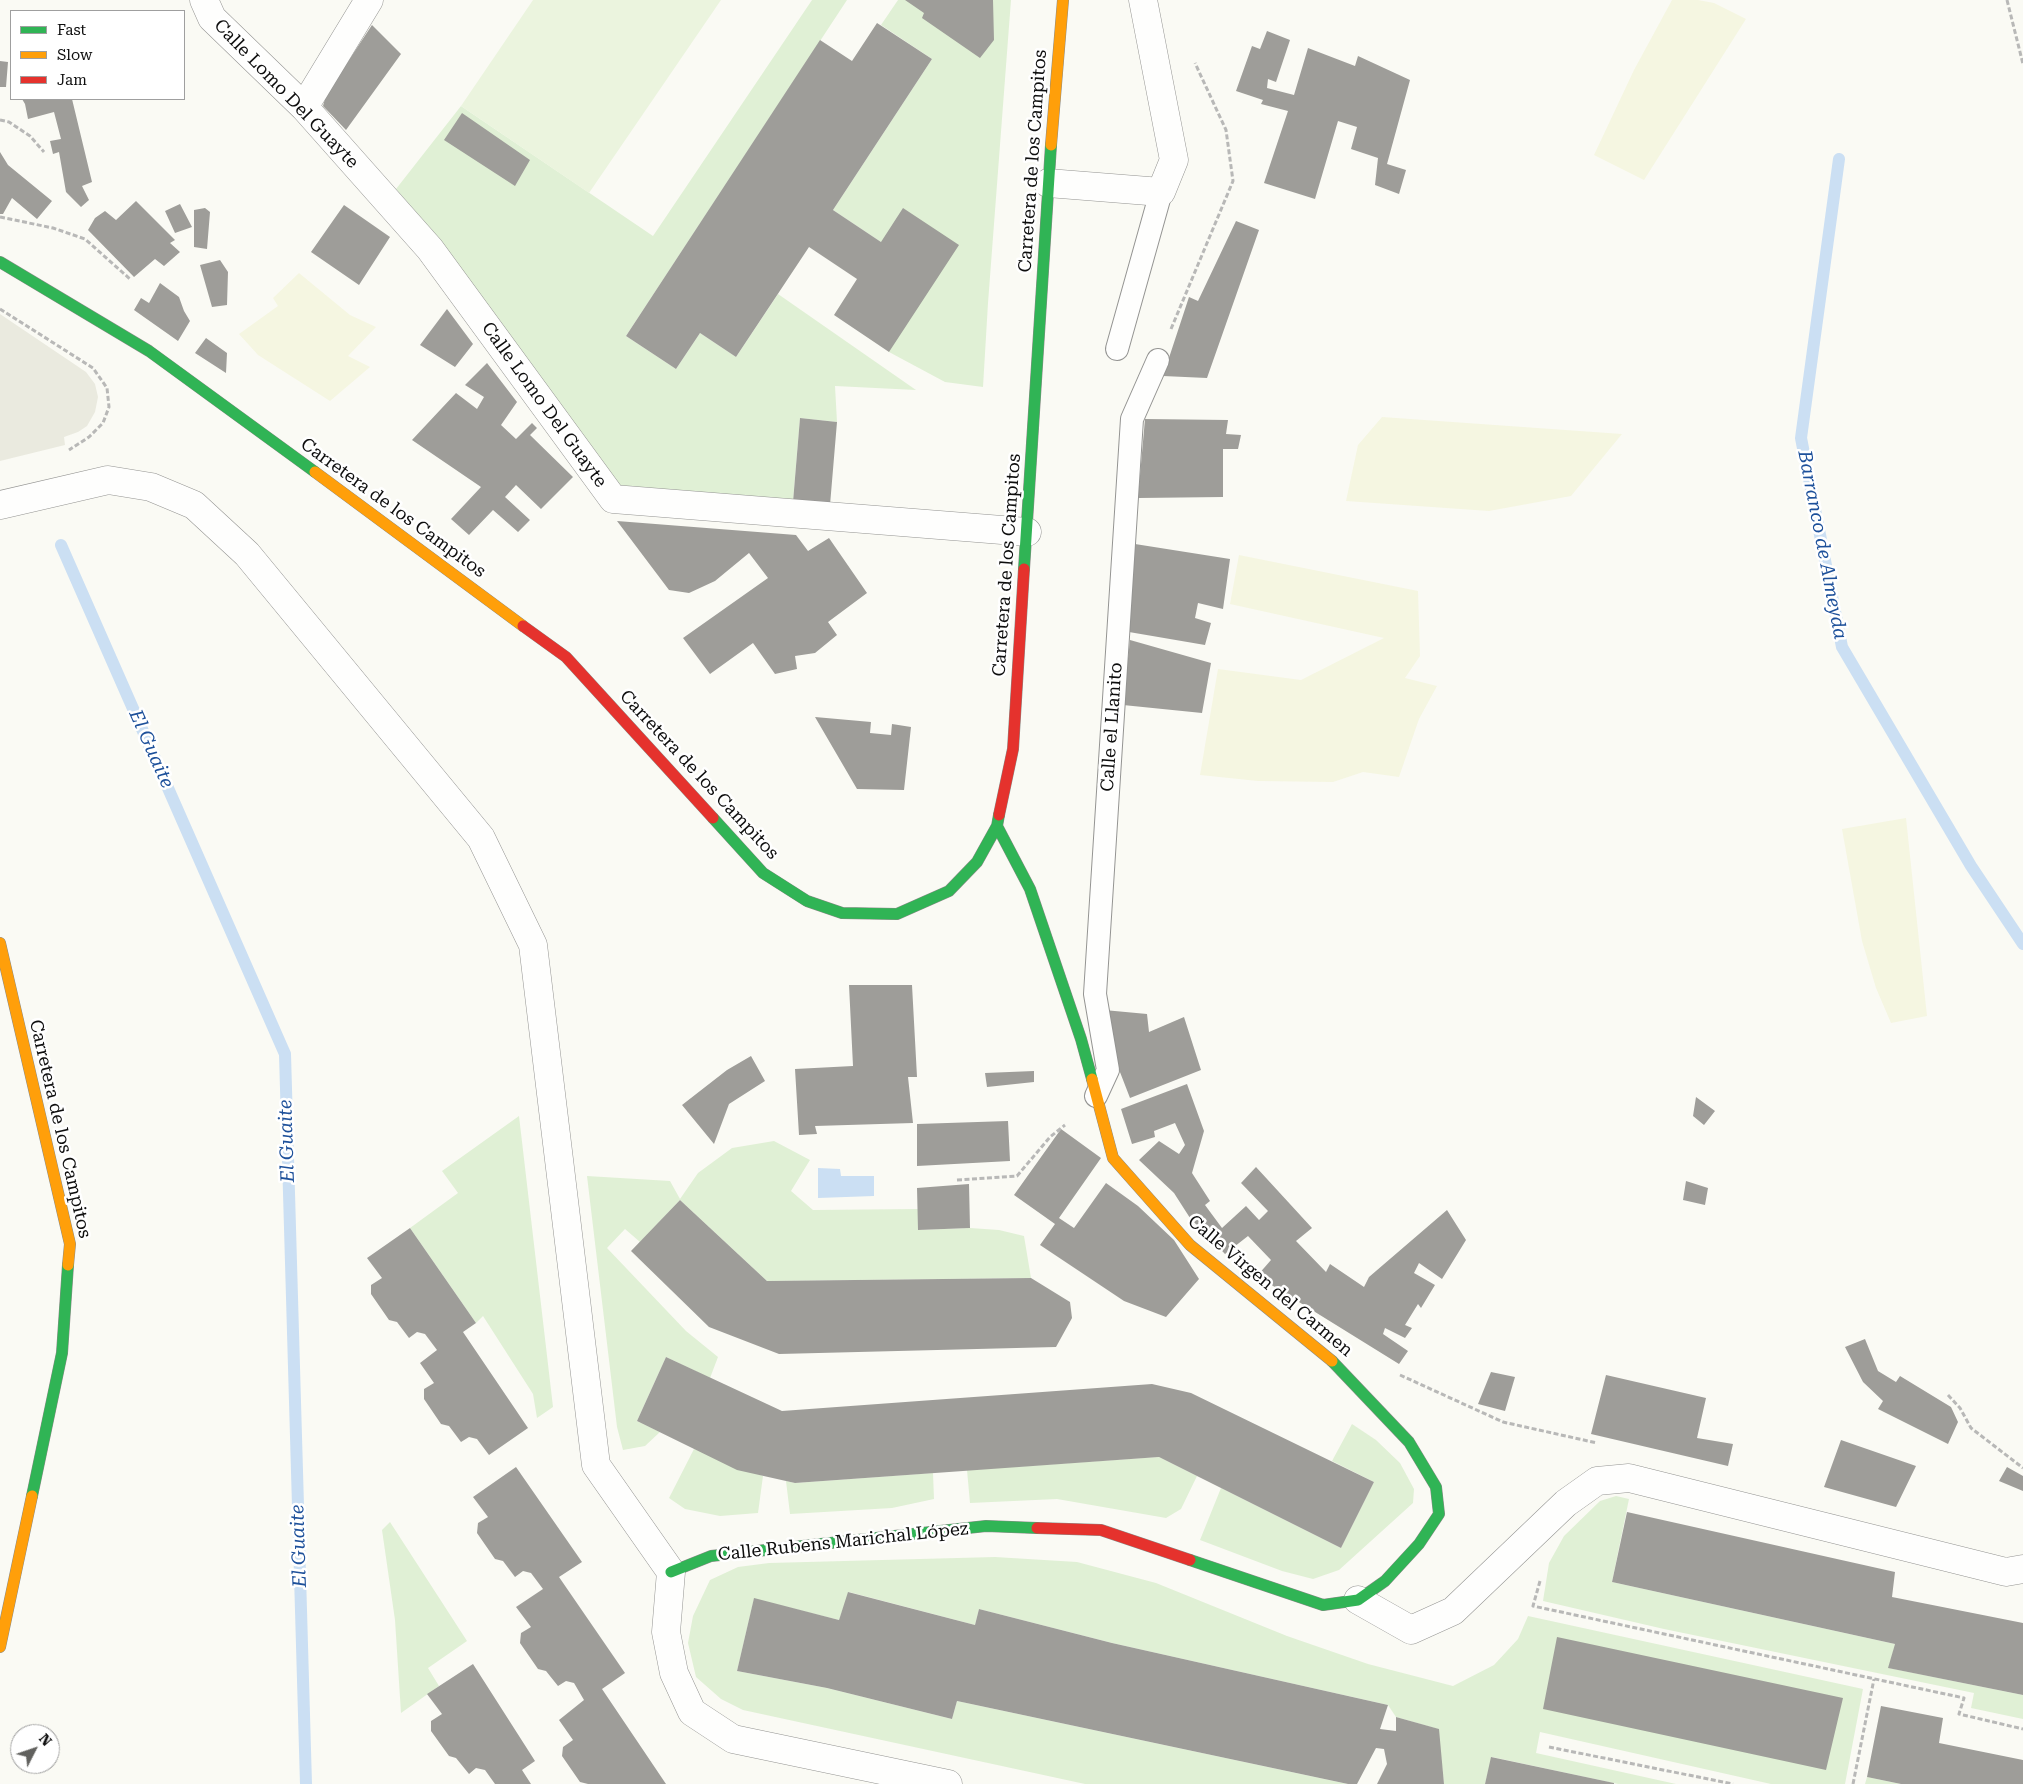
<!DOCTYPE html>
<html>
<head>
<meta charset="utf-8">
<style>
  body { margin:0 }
  #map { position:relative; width:2023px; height:1784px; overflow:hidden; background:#fafaf4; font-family:"Roboto Serif",serif }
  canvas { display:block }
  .legend { position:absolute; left:10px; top:10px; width:175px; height:90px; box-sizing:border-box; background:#fff; border:1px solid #9f9f9f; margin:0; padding:6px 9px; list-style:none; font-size:15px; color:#0e0e0e }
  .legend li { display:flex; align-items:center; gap:10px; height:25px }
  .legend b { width:25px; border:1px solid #9f9f9f }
  .north { position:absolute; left:10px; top:1724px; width:50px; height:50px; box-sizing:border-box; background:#fff; border:1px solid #9f9f9f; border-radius:50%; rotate:49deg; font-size:14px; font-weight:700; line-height:20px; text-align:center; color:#0e0e0e }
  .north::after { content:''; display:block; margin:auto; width:18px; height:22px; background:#61615e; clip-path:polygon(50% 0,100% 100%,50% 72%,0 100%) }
</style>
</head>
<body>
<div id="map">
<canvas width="2023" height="1784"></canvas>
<ul class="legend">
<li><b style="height:6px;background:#30b455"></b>Fast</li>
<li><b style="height:6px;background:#ff9f0a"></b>Slow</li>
<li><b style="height:6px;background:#e5322d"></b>Jam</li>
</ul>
<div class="north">N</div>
</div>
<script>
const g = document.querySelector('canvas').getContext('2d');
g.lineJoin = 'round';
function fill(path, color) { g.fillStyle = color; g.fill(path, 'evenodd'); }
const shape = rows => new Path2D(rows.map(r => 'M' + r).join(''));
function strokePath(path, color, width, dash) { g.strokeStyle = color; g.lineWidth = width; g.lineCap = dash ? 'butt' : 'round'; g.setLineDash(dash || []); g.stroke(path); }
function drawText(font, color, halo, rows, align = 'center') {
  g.font = font + ' "Roboto Serif",serif'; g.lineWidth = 5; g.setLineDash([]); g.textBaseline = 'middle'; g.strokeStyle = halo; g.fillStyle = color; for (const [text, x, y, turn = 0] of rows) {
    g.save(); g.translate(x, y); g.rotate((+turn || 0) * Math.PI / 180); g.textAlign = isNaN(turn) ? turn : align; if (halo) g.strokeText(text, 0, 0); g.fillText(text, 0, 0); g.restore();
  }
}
const farmland = shape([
  [1672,0,1698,0,1714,3,1746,19,1644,180,1594,155,1634,70],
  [299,273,350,315,376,327,348,356,370,367,330,401,258,355,239,334,278,306,273,298],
  [1382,417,1622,434,1571,496,1489,511,1346,501,1358,445],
  [1239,555,1418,591,1420,656,1405,678,1437,686,1419,719,1399,777,1363,772,1333,782,1258,781,1200,775,1218,669,1301,680,1384,638,1230,604],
  [1906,818,1927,1016,1891,1023,1876,988,1862,941,1842,829]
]);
const green = shape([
  [812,0,847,0,626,336,676,369,700,333,736,357,778,294,916,390,835,386,837,422,800,418,793,502,622,489,456,263,396,189,461,106,653,236],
  [898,0,1011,0,988,303,983,387,945,382,889,352,881,242,833,210,932,59,881,25],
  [519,1116,553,1407,537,1418,533,1394,483,1316,476,1323,410,1228,458,1193,442,1171],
  [774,1141,810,1160,791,1191,813,1210,918,1209,918,1230,970,1228,999,1230,1024,1236,1031,1278,767,1281,680,1200,640,1242,625,1229,607,1248,686,1331,718,1357,710,1378,666,1357,637,1421,660,1432,645,1446,623,1450,617,1427,587,1176,670,1181,680,1199,698,1173,732,1148],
  [1352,1424,1376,1440,1400,1463,1414,1489,1413,1503,1339,1570,1313,1579,1282,1571,1200,1540,1221,1488,1341,1548,1374,1482,1332,1461],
  [694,1449,763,1476,758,1513,720,1516,685,1509,669,1498],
  [1159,1457,1197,1476,1181,1509,1166,1518,1057,1499,970,1503,967,1470],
  [933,1473,934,1499,892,1508,790,1514,786,1481,795,1483],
  [1616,1496,1629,1499,1612,1582,1895,1644,1889,1668,2023,1695,2023,1719,1971,1708,1974,1693,1664,1629,1543,1601,1549,1563,1564,1536,1600,1501],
  [390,1522,467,1641,428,1668,439,1686,401,1713,395,1620,382,1530],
  [995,1557,1077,1562,1156,1583,1287,1636,1368,1664,1453,1686,1494,1665,1518,1639,1528,1616,1863,1689,1845,1784,1771,1784,1540,1732,1536,1753,1676,1784,1618,1784,1492,1757,1485,1784,1444,1784,1438,1729,1396,1717,1388,1705,1112,1643,979,1609,975,1625,849,1592,839,1620,754,1599,737,1671,827,1688,952,1719,957,1701,1348,1784,1085,1784,743,1710,721,1699,696,1677,688,1643,693,1616,710,1580,738,1567,769,1563],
  [1867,1777,1901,1784,1865,1784]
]);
const pitch = shape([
  [533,0,721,0,589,193,461,106]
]);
const plaza = shape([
  [0,314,86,372,95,384,98,397,95,412,87,426,78,432,64,437,65,445,0,461]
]);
const water = shape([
  [818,1168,840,1169,841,1176,874,1176,874,1196,818,1198]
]);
const stream = shape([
  [1839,159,1801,438,1842,647,1971,866,2023,944],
  [61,545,285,1054,306,1784]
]);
const building = shape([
  [905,0,993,0,994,40,980,58,922,18,924,13],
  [877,23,932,59,833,210,881,242,903,208,959,245,889,352,834,315,857,279,809,247,736,357,700,333,676,369,626,336,820,40,852,61],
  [372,25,401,54,346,130,323,106,326,95],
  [1267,31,1290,40,1276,82,1268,79,1267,88,1294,95,1308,48,1355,66,1358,56,1410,80,1387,164,1406,170,1399,194,1375,185,1378,158,1351,149,1357,127,1338,121,1315,199,1264,183,1288,111,1261,104,1263,100,1236,91,1252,46,1260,49],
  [0,61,8,62,6,87,0,87],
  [22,99,72,99,92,182,82,186,89,200,81,207,66,192,59,152,53,154,50,141,61,139,54,112,28,119,25,104],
  [462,113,530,160,515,186,444,140],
  [0,152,8,165,52,201,37,219,12,198,3,214,0,214],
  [136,201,175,240,170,243,180,252,164,266,155,259,134,277,88,230,95,218,105,211,116,220],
  [180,204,192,227,175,233,165,211],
  [344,205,390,237,359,285,311,252],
  [205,208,210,212,207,249,194,247,194,210],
  [1236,221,1259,230,1207,378,1163,376,1189,297,1198,301],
  [220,260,228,272,227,305,212,307,200,265],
  [160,283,179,297,184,311,190,321,178,341,134,310,141,298,149,303],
  [447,309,473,344,455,367,420,345],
  [206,338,227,353,226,373,195,353],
  [487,363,517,402,501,425,516,439,532,423,537,428,530,435,573,477,541,509,516,485,505,497,530,520,518,532,493,510,469,535,451,519,481,487,412,440,456,393,477,409,484,397,465,385],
  [800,418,837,422,830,505,793,502],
  [1145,419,1228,420,1226,434,1241,435,1238,449,1223,449,1223,497,1138,498],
  [617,521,796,535,808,551,829,538,867,593,828,622,837,635,815,653,795,656,797,669,775,674,753,643,710,674,683,638,768,578,749,553,715,581,689,593,669,590],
  [1135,544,1230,559,1223,609,1198,603,1195,618,1211,623,1205,645,1129,632],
  [1130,640,1211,663,1202,713,1123,705],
  [815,717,871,722,870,733,891,735,892,724,911,727,904,790,857,789],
  [849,985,912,985,917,1077,908,1077,913,1123,815,1126,817,1134,799,1135,795,1069,853,1066],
  [1104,1010,1147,1014,1149,1032,1184,1017,1201,1070,1130,1098,1113,1054],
  [751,1056,765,1081,729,1104,714,1144,682,1105,727,1070],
  [1034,1071,1034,1082,987,1087,985,1073],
  [1187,1084,1204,1131,1192,1173,1210,1201,1205,1205,1222,1228,1246,1206,1259,1220,1268,1211,1241,1183,1256,1167,1312,1228,1296,1241,1326,1272,1330,1264,1364,1287,1369,1277,1447,1210,1466,1240,1442,1279,1419,1263,1414,1273,1435,1285,1421,1308,1418,1304,1405,1325,1412,1328,1405,1338,1385,1328,1383,1334,1408,1351,1399,1364,1257,1276,1271,1260,1248,1236,1225,1254,1190,1218,1174,1193,1139,1160,1159,1141,1179,1154,1185,1145,1175,1123,1154,1131,1155,1137,1132,1144,1121,1109],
  [1696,1097,1715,1111,1704,1125,1693,1116],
  [1008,1121,1010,1161,917,1166,917,1124],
  [1061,1129,1101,1158,1059,1218,1074,1228,1106,1183,1138,1206,1174,1240,1199,1279,1166,1317,1124,1301,1040,1245,1055,1224,1014,1195],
  [1686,1181,1708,1188,1705,1205,1683,1200],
  [969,1184,970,1228,918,1230,917,1188],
  [680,1200,767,1281,1031,1278,1070,1302,1072,1318,1056,1347,779,1354,709,1327,631,1251],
  [410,1228,476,1323,463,1332,528,1428,489,1455,477,1439,469,1437,461,1442,449,1426,441,1424,424,1399,424,1389,434,1383,420,1363,437,1350,425,1334,417,1332,409,1338,397,1322,389,1320,371,1294,371,1285,382,1278,367,1258],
  [1865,1339,1878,1371,1896,1382,1900,1376,1951,1407,1958,1422,1948,1444,1878,1409,1883,1401,1863,1382,1845,1347],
  [666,1357,782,1411,1152,1384,1191,1393,1374,1482,1341,1548,1159,1457,795,1483,786,1481,737,1470,637,1421],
  [1491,1372,1515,1377,1505,1411,1478,1404],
  [1606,1375,1706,1398,1697,1438,1733,1444,1728,1466,1591,1434],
  [1841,1440,1916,1466,1896,1507,1824,1487],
  [516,1467,582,1562,559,1577,625,1673,602,1689,666,1784,588,1784,580,1782,562,1756,563,1747,573,1740,559,1720,584,1700,574,1683,566,1681,558,1686,546,1671,538,1669,520,1643,521,1633,531,1627,516,1607,543,1589,531,1573,523,1571,515,1577,503,1561,495,1559,477,1533,478,1523,488,1517,473,1497],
  [2007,1467,2023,1476,2023,1491,1999,1481],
  [1627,1512,1895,1572,1892,1597,2023,1623,2023,1695,1888,1668,1895,1644,1612,1582],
  [848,1592,975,1625,979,1609,1112,1643,1388,1705,1380,1729,1396,1731,1396,1717,1439,1729,1444,1784,1377,1784,1387,1764,1384,1749,1376,1748,1357,1784,1348,1784,957,1701,952,1719,827,1688,737,1671,754,1598,839,1620],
  [1557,1637,1843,1698,1826,1770,1543,1709],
  [473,1664,535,1761,522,1770,531,1784,495,1784,485,1770,476,1768,469,1774,456,1758,449,1756,431,1731,431,1721,442,1714,427,1694],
  [1881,1706,1943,1718,1939,1743,2023,1760,2023,1784,1901,1784,1867,1777],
  [1491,1757,1614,1783,1614,1784,1485,1784]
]);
const path = shape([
  [2007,0,2023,64],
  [0,120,9,122,30,136,44,152],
  [0,217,53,228,85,239,130,279],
  [0,309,93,368,107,388,109,407,103,423,89,437,69,450],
  [1171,329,1233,181,1226,130,1195,63],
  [957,1180,1017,1176,1050,1137,1065,1125],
  [1400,1375,1503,1422,1597,1443],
  [1948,1395,1960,1408,1971,1428,2023,1468],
  [1540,1581,1533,1606,1964,1698,1959,1714,2023,1729],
  [1549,1747,1733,1784],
  [1853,1784,1874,1679]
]);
const lane = shape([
  [1117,349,1161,192],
  [1096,1096,1108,1070,1095,994,1132,419,1158,360]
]);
const street = shape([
  [204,0,212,18,304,107,430,249,613,499,1027,532],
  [304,107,369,0],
  [1048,183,1161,192,1174,160,1143,0],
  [0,505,108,480,151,487,194,505,247,554,481,838,533,945,596,1465,671,1572,666,1632,674,1673,692,1712,733,1739,948,1784],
  [1358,1600,1411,1630,1453,1611,1566,1503,1597,1481,1629,1478,2006,1572,2023,1569]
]);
const fast = shape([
  [0,262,149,351,315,472],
  [1024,569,1051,145],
  [713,818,763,873,807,901,842,913,897,914,949,891,977,862,997,826,999,815],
  [997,826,1030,889,1081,1039,1092,1079],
  [32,1496,62,1353,68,1265],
  [1190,1560,1323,1605,1358,1600,1385,1581,1419,1544,1439,1514,1436,1487,1409,1442,1332,1361],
  [671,1572,711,1556,986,1526,1037,1528]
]);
const slow = shape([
  [1051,145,1063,0],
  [315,472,523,626],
  [0,943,70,1244,68,1265],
  [1092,1079,1113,1158,1190,1245,1332,1361],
  [0,1647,32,1496]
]);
const jam = shape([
  [523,626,566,657,713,818],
  [999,815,1013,749,1024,569],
  [1037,1528,1101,1530,1190,1560]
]);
const streetNames = [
  ["Calle Lomo Del Guayte",286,94,46],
  ["Carretera de los Campitos",1033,161,-86],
  ["Calle Lomo Del Guayte",544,405,54],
  ["Carretera de los Campitos",393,508,36],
  ["Carretera de los Campitos",1007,565,-86],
  ["Calle el Llanito",1112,727,-86],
  ["Carretera de los Campitos",699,775,47],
  ["Carretera de los Campitos",60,1129,77],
  ["Calle Virgen del Carmen",1270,1286,40],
  ["Calle Rubens Marichal López",843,1542,-6]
];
const waterNames = [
  ["Barranco de Almeyda",1822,545,79],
  ["El Guaite",151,749,66],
  ["El Guaite",287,1141,-92],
  ["El Guaite",299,1546,-92]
];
fill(farmland, '#f5f6e1');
fill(green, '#e0f0d5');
fill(pitch, '#ebf4de');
fill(plaza, '#eaeadf');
fill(water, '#cbdff3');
strokePath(stream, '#cbdff3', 12);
fill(building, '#9e9d99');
strokePath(lane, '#949492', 24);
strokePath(street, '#949492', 29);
strokePath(fast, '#8b8b88', 12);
strokePath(slow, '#8b8b88', 12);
strokePath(jam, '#8b8b88', 12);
strokePath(path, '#b8b8b7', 3, [5, 2.5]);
strokePath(lane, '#fefefd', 22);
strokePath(street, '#fefefd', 28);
strokePath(fast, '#30b455', 11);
strokePath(slow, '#ff9f0a', 11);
strokePath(jam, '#e5322d', 11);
drawText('18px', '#0e0e0e', '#fff', streetNames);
drawText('italic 19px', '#1d509a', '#fff', waterNames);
</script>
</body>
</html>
